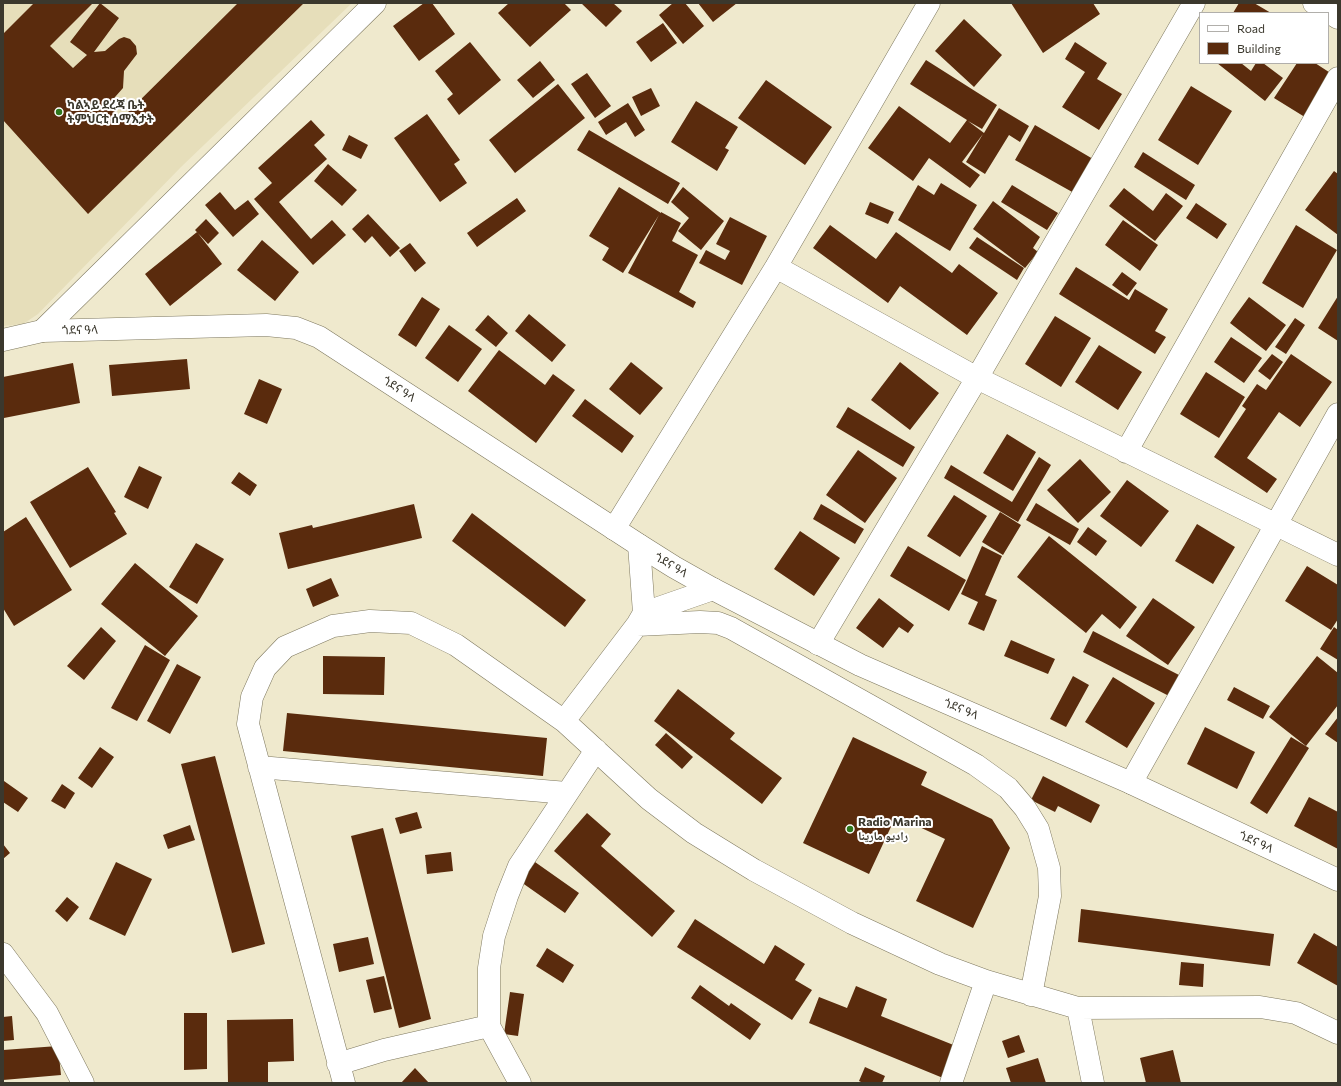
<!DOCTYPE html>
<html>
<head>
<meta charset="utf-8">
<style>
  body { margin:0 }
  #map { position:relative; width:1341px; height:1086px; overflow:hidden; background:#efe9cd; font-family:Commissioner,sans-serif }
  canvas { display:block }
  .frame { position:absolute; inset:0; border:4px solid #3b382d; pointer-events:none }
  .legend { position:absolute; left:1199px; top:12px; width:130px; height:52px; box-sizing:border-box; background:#fff; border:1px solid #b1afab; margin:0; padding:5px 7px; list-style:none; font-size:12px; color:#3b382d }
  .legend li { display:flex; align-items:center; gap:8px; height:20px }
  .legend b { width:20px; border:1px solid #b1afab }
</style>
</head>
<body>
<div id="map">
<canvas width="1341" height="1086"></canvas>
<div class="frame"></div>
<ul class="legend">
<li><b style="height:5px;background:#fff"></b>Road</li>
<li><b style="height:11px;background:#5a2b0d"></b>Building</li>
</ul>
</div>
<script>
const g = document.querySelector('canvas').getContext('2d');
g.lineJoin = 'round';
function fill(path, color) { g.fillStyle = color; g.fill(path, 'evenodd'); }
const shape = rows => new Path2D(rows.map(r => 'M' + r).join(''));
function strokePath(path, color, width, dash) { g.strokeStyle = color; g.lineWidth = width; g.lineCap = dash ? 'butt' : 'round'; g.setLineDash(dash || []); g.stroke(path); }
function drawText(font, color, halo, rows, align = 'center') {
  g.font = font + ' Commissioner,"Noto Naskh Arabic","Noto Sans Ethiopic",sans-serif'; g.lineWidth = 4; g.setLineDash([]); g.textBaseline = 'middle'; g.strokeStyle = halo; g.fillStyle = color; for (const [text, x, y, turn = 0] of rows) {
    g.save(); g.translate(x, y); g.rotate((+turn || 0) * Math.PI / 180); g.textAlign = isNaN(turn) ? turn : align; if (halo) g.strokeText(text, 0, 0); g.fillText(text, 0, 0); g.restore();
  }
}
const built = shape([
  [4,3,352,3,181,167,38,314,23,324,3,326]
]);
const building = shape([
  [34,3,93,3,50,46,73,68,87,55,70,42,100,3,119,18,94,52,105,51,119,39,124,37,130,39,136,46,137,54,124,71,123,88,108,105,122,118,238,3,304,3,88,214,3,120,3,34],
  [424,3,432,3,455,34,419,61,393,26],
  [509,3,564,3,571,10,530,47,498,13],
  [581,3,613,3,622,11,606,27],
  [673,3,685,3,704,26,683,44,659,15],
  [698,3,737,3,713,22],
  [1011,3,1093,3,1100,14,1043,53],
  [1239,3,1254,3,1271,13,1233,13],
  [964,19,1002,55,974,87,935,51],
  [663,23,677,43,651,62,636,42],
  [470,42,501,80,459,115,447,99,453,94,435,71],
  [1075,42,1107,63,1097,79,1122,94,1099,130,1062,107,1085,72,1065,59],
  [926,60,997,105,982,129,968,121,984,133,999,108,1029,126,1020,142,1009,135,985,174,966,162,983,134,962,162,980,175,970,188,929,158,913,181,868,148,899,106,950,143,967,120,910,84],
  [540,61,555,80,533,98,517,80],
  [1217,63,1241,63,1251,71,1256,63,1263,63,1283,78,1265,101],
  [1297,63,1315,63,1335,76,1308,119,1274,98],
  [587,73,611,106,595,118,571,84],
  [766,80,832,127,805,165,738,118],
  [558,84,585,118,515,173,489,140],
  [1191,86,1232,111,1198,165,1158,140],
  [651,88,660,106,641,116,632,97],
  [696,101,738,127,725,148,729,150,717,171,671,142],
  [628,103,645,130,635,137,626,122,606,135,598,122],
  [427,114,460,160,454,164,467,183,440,202,394,138],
  [311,120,325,135,314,145,327,159,279,202,311,239,332,220,346,235,313,265,254,199,272,183,258,168],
  [1035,125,1093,159,1074,193,1015,160],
  [589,130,680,183,668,204,577,150],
  [349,135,368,145,361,159,342,150],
  [1143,152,1195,185,1186,200,1134,167],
  [328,164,357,190,342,206,314,181],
  [1334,171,1338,174,1338,235,1305,210],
  [941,183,977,205,950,251,898,220,918,185,934,195],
  [1012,185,1058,213,1047,230,1001,202],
  [619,187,661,213,661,212,681,223,672,241,698,255,679,292,696,302,693,308,628,273,659,215,623,273,602,260,609,248,589,236],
  [683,187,724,221,701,250,678,231,689,218,671,202],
  [1124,188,1153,211,1166,193,1183,206,1155,241,1109,206],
  [220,192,235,210,248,200,259,214,233,237,205,205],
  [517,198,526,211,477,247,467,233],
  [993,201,1040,237,1033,248,1038,252,1025,268,973,229],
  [870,202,894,212,888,224,865,214],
  [1196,203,1227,224,1217,239,1186,218],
  [368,214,400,248,390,257,372,236,365,243,352,229],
  [730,217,767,236,742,285,699,263,706,250,725,260,730,251,716,244],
  [206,219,219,233,208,244,195,230],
  [1123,220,1158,245,1140,271,1105,245],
  [830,225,876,259,896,232,952,273,959,264,998,293,967,335,900,286,888,303,813,248],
  [1296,225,1337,250,1303,308,1262,283],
  [197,232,222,264,170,306,145,274],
  [977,237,1024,268,1017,280,969,248],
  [262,240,299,272,275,301,237,270],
  [410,243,426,263,415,272,399,251],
  [1076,267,1129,300,1135,289,1168,309,1155,331,1166,337,1155,354,1059,294],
  [1122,272,1137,283,1127,296,1112,285],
  [1338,296,1338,341,1318,328],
  [422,297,440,309,416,347,398,335],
  [1249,297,1286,325,1266,351,1230,323],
  [529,314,566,345,552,362,515,331],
  [488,315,508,333,496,347,475,330],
  [1055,316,1091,338,1061,387,1025,364],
  [1295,318,1305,325,1286,354,1275,347],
  [449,325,482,349,458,382,425,358],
  [1231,337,1262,358,1244,383,1214,362],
  [1099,345,1142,372,1118,410,1075,382],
  [499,350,545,385,553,374,575,390,536,443,468,391],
  [1272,354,1283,362,1270,380,1258,371],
  [1291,354,1332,382,1300,427,1279,412,1247,458,1277,479,1267,493,1214,457,1246,409,1242,406,1257,384,1266,390],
  [187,359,190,389,112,396,109,365],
  [631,362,663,388,640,415,609,389],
  [900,362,939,393,910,430,871,400],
  [73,363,80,403,4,418,3,412,3,377],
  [1206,372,1245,397,1219,438,1180,414],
  [259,379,282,389,267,424,244,414],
  [585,399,634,436,622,453,572,416],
  [848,407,915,447,903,467,836,427],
  [1007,434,1036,452,1013,491,983,473],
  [858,450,897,478,865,523,826,495],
  [1039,457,1051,465,1018,522,944,478,951,465,1012,502],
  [1080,459,1111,492,1078,523,1047,490],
  [139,466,162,477,148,509,124,497],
  [88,467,116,512,114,513,127,534,70,568,30,502],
  [239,472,257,485,250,496,231,483],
  [1127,480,1169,511,1141,547,1100,516],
  [954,495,987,516,960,557,927,536],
  [1036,503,1079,529,1070,545,1026,520],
  [414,504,422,538,288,569,279,533,312,525,313,528],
  [821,504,864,529,855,544,813,519],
  [1000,512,1021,525,1003,555,982,542],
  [472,513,586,600,565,627,452,541],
  [26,517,72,590,14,626,3,608,3,532],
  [1197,524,1235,547,1213,584,1175,561],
  [1088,527,1107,541,1096,556,1077,542],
  [800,531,840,558,814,596,774,569],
  [1049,536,1137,607,1120,629,1102,614,1086,633,1017,577],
  [196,543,224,559,197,604,169,587],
  [908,546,966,580,949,611,890,576],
  [982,546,1002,556,985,595,997,600,984,631,968,624,978,602,961,594],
  [135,563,198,616,165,656,101,604],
  [1307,566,1338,585,1338,619,1331,630,1285,601],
  [331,578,339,596,313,607,306,589],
  [879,598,914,625,908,633,899,627,883,648,856,628],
  [1153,598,1195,627,1168,665,1126,636],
  [101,627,116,641,84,680,67,666],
  [1334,627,1338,630,1338,660,1320,649],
  [1093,631,1179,675,1169,696,1083,652],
  [1011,640,1055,659,1048,674,1004,656],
  [145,645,170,660,137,721,111,708],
  [323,656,385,657,384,695,323,694],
  [1317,656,1338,673,1338,705,1306,746,1269,717],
  [177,664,201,677,170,734,147,721],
  [1073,676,1089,685,1066,727,1050,719],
  [1113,677,1155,703,1127,748,1085,722],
  [1234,687,1270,706,1263,719,1227,700],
  [678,689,735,733,730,739,782,778,762,804,654,721],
  [287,713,547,738,543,776,283,751],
  [1338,717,1338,743,1325,734],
  [1205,727,1255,752,1237,789,1187,764],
  [666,733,693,757,682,769,655,745],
  [853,737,927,772,921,785,992,819,1010,848,973,928,916,901,945,839,896,816,869,874,803,843],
  [1291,737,1309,748,1267,814,1250,803],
  [100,747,114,757,92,788,78,778],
  [215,756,265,944,232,953,181,764],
  [1043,776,1100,805,1091,823,1058,806,1055,812,1031,800],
  [4,781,28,798,18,812,3,802],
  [62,784,75,793,65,809,51,801],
  [1309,797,1338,812,1338,849,1294,826],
  [417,812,422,828,400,834,395,818],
  [587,813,611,834,601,846,675,911,652,937,554,851],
  [190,825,195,840,168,849,163,835],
  [383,828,431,1019,399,1028,351,836],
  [3,844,10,853,3,859],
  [451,852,453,871,427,874,425,855],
  [116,862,152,879,125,936,89,919],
  [535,862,579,893,565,913,521,882],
  [67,897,79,907,67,922,55,911],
  [1081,909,1274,934,1270,966,1078,942],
  [695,919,764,964,775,945,805,964,795,980,812,990,792,1020,677,947],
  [1314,933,1338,947,1338,986,1297,963],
  [368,937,374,964,339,972,333,944],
  [547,948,574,965,563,983,536,966],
  [1181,962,1204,964,1203,987,1179,985],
  [384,976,392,1009,374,1013,366,980],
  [700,985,729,1006,731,1003,761,1024,750,1040,691,998],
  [856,986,887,999,881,1016,956,1046,943,1078,809,1023,819,997,847,1008],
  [510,992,524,994,518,1036,504,1034],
  [184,1013,207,1013,207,1069,184,1070],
  [12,1016,14,1040,3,1041,3,1017],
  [293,1019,294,1061,268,1062,268,1083,228,1083,227,1020],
  [1019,1035,1025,1052,1008,1058,1002,1041],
  [58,1046,61,1075,3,1080,3,1050],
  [1173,1050,1181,1083,1146,1083,1140,1058],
  [1038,1058,1046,1083,1011,1083,1006,1068],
  [865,1067,885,1076,882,1083,863,1083,859,1081],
  [415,1068,429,1083,401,1083]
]);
const street = shape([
  [1314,3,1338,18],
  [776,267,977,378,1338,555],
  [42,331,375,3],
  [1126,452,1338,78],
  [614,529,776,267,929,3],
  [639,545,644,613,637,625,564,721,649,799,694,833,754,870,852,923,940,964,986,981,1078,1008,1260,1007,1296,1013,1338,1033],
  [644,613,713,589],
  [637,625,700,622,718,623,731,628,976,765,1008,788,1025,808,1038,829,1049,868,1050,896,1031,995],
  [818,644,977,378,1194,3],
  [259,767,567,793],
  [1131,783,1338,414],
  [3,954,47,1013,83,1083],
  [1078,1008,1093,1083],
  [338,1064,384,1050,489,1026],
  [344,1083,248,724,252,697,265,668,285,647,333,626,370,621,411,623,456,645,564,721],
  [520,1083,489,1026,489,968,494,936,507,896,519,866,596,750],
  [951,1083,986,981]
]);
const secondary = shape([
  [3,340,42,331,266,325,296,328,319,337,639,545,674,567,713,589,860,665,1131,783,1338,880]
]);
const markers = [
  [59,112,4,"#2e771c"],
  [850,829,4,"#2e771c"]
];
const poiNames = [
  ["ካልኣይ ደረጃ ቤት",67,105],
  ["ትምህርቲ ሰማእታት",67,119],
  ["Radio Marina",858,822],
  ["راديو مارينا",858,836]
];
const streetNames = [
  ["ጎደና ዓላ",80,330,-1],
  ["ጎደና ዓላ",399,389,33],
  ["ጎደና ዓላ",671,565,31],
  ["ጎደና ዓላ",961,709,23],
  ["ጎደና ዓላ",1256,842,25]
];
fill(built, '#e6deba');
fill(building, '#5a2b0d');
strokePath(street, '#7e785f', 23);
strokePath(secondary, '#7e785f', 23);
strokePath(street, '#fff', 22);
strokePath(secondary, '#fff', 22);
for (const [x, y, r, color] of markers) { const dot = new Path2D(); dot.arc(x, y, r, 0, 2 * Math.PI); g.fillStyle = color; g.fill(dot); strokePath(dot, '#fff', 1.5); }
drawText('bold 12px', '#3b382d', '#fff', poiNames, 'left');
drawText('12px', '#3b382d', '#fff', streetNames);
</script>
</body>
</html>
